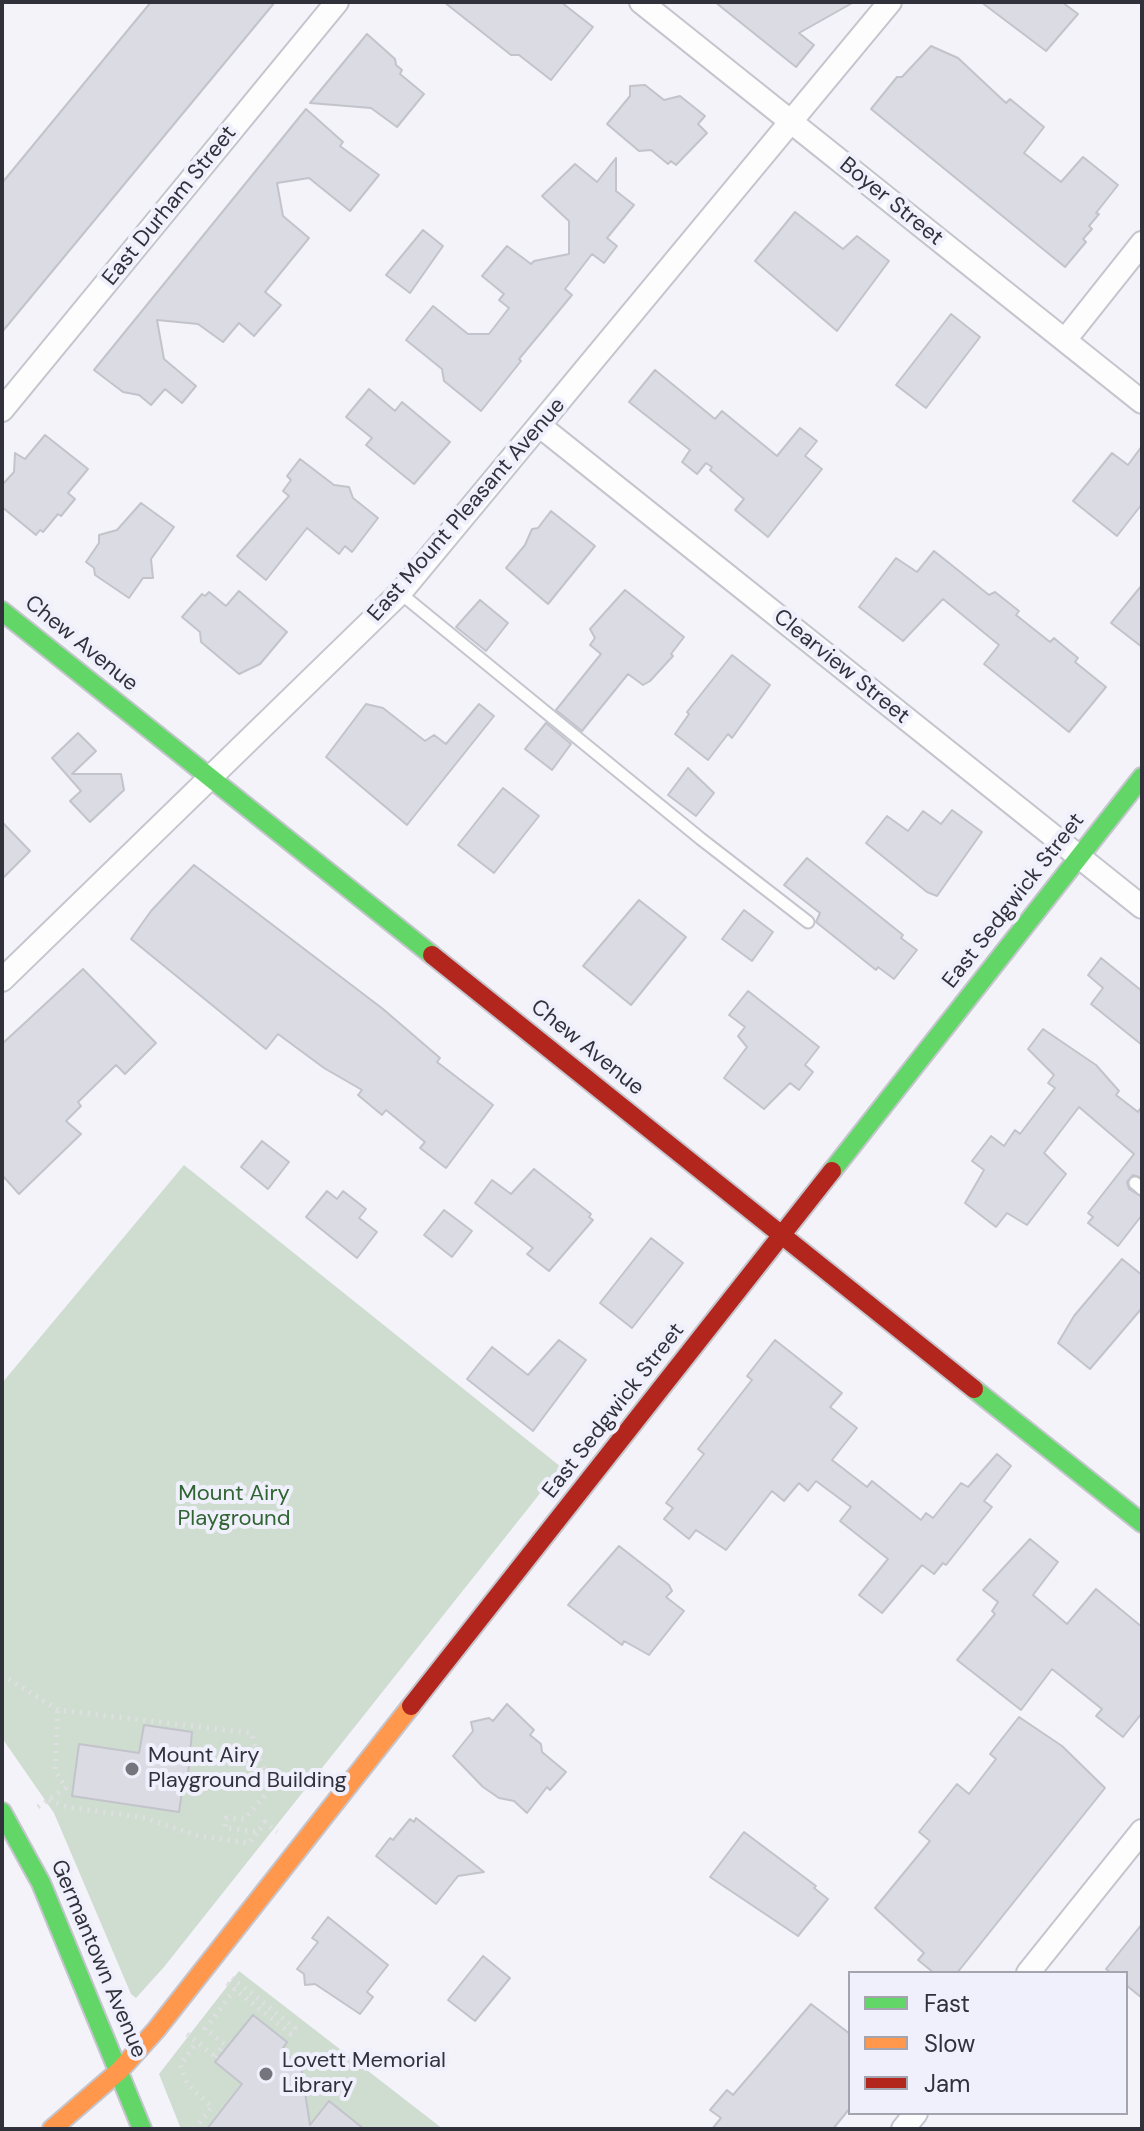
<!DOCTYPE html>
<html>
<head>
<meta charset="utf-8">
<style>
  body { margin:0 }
  #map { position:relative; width:1144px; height:2131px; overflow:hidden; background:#f3f3f9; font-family:"DM Sans",sans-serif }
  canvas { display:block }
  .frame { position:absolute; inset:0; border:4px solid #31313c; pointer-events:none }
  .legend { position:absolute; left:848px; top:1971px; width:280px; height:144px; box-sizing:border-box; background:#f0f0fc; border:2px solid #a4a4af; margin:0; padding:10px 14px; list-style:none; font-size:24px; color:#31313c }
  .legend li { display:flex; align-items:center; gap:16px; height:40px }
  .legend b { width:40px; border:2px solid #a4a4af }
</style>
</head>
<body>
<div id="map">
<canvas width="1144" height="2131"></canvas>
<div class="frame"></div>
<ul class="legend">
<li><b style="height:10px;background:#63d668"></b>Fast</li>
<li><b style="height:10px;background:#ff974d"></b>Slow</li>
<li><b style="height:10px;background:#b3261e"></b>Jam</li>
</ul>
</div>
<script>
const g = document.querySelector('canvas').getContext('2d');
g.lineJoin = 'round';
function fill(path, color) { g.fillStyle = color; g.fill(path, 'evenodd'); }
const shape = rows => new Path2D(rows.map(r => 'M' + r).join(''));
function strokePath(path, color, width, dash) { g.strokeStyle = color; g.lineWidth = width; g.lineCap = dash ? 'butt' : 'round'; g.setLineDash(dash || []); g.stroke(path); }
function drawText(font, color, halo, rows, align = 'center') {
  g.font = font + ' "DM Sans",sans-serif'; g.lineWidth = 8; g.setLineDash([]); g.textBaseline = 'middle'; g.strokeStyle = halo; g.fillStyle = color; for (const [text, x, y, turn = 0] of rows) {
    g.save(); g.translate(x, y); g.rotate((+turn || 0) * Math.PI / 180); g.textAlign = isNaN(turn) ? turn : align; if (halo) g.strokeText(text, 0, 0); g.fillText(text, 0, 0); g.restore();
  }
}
const green = shape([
  [184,1165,561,1467,164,1967,136,1998,131,1994,54,1813,2,1738,2,1383],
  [239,1971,443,2129,181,2129,159,2074]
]);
const building = shape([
  [151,2,275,2,2,332,2,183,151,2],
  [444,2,561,2,593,27,551,80,519,55,511,55,444,2],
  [715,2,854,2,799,33,814,45,796,67,715,2],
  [981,2,1062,2,1078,14,1046,51,981,2],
  [367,34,395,59,396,65,402,70,400,74,424,94,397,127,371,108,310,103,367,34],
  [931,46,958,58,1006,103,1010,99,1044,127,1024,153,1061,182,1083,157,1118,185,1096,213,1099,214,1089,226,1092,229,1083,239,1086,242,1065,267,871,109,897,77,902,77,931,46],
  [645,85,664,100,680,96,705,116,698,124,707,133,676,165,671,161,668,164,651,150,639,151,607,124,630,96,630,86,645,85],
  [306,109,343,142,340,146,379,175,350,211,309,178,277,183,283,216,309,238,265,292,281,305,254,336,239,323,223,342,198,324,157,320,164,359,196,386,182,403,165,389,151,405,139,395,123,392,94,370,306,109],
  [616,158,616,191,634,205,607,238,617,246,604,263,592,254,565,289,572,295,519,359,521,361,481,411,444,381,442,369,406,340,433,306,468,334,489,334,509,308,499,300,504,294,482,276,507,246,531,264,534,261,569,254,569,221,542,196,575,164,597,182,616,158],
  [795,212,843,249,857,236,889,261,837,331,755,261,795,212],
  [423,230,443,246,410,293,386,275,423,230],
  [951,314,980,337,926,408,896,385,951,314],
  [655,370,715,419,722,411,777,456,800,428,817,441,805,456,822,469,768,537,735,510,744,499,710,470,712,467,706,463,697,474,682,462,690,450,629,402,655,370],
  [369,389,395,411,402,402,450,442,414,484,366,445,372,438,346,417,369,389],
  [45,435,88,469,68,493,75,499,61,516,58,514,43,532,40,530,36,535,2,507,2,485,14,472,15,453,25,459,45,435],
  [1142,446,1142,504,1117,536,1073,501,1112,453,1128,465,1142,446],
  [300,459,334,485,349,487,353,498,378,518,352,552,345,546,339,554,307,528,266,580,237,556,289,496,283,491,291,480,287,476,300,459],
  [141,503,174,527,151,559,153,578,143,578,129,598,95,575,94,568,86,562,99,543,99,535,117,530,141,503],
  [551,511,595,546,548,604,506,568,525,545,532,529,538,528,551,511],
  [934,551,989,595,995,592,1019,611,1016,615,1050,642,1054,638,1061,644,1078,658,1075,662,1106,687,1069,732,984,664,999,645,943,599,903,641,859,607,896,558,917,572,934,551],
  [1142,585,1142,647,1111,623,1142,585],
  [625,590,684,637,671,654,673,656,650,681,643,685,628,674,582,731,556,710,601,654,590,645,595,638,590,629,625,590],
  [239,591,287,632,260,664,239,674,201,642,200,632,182,617,202,594,205,596,209,592,226,606,239,591],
  [480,600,508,623,486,651,456,627,480,600],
  [732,655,770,685,732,738,728,734,708,760,675,734,689,714,687,712,732,655],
  [366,704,383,708,425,741,434,735,446,744,479,704,494,716,407,825,326,757,366,704],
  [546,723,571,744,552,770,525,749,546,723],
  [78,733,96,751,72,774,121,774,124,790,90,822,70,801,81,791,52,758,78,733],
  [688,768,714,793,696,816,668,795,688,768],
  [503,788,539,816,494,873,458,845,503,788],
  [952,810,982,832,937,896,927,892,866,843,887,816,908,831,923,811,941,824,952,810],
  [2,822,30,851,2,879,2,822],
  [807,858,903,935,901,938,917,950,894,979,878,967,876,970,816,922,820,913,784,885,807,858],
  [194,865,383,1009,440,1058,437,1062,493,1105,446,1168,420,1148,425,1142,386,1110,382,1115,358,1095,362,1090,324,1068,278,1034,266,1049,131,939,151,911,194,865],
  [639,900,686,937,631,1005,583,966,639,900],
  [744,910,773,932,752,961,722,939,744,910],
  [1101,958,1142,991,1142,1045,1091,1004,1103,988,1088,975,1101,958],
  [83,969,156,1043,125,1074,116,1065,78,1102,81,1106,66,1121,81,1134,19,1194,2,1175,2,1044,83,969],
  [748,991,819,1047,805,1065,813,1072,799,1090,790,1083,764,1109,724,1078,747,1047,738,1036,745,1027,729,1015,748,991],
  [1043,1029,1096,1065,1119,1091,1116,1095,1138,1112,1142,1106,1142,1178,1133,1175,1127,1182,1129,1189,1142,1197,1142,1215,1118,1246,1088,1223,1093,1217,1088,1213,1134,1154,1079,1107,1044,1153,1066,1174,1027,1225,1007,1213,996,1227,965,1203,984,1170,972,1161,991,1136,1004,1146,1015,1130,1020,1134,1055,1088,1048,1083,1054,1075,1028,1049,1043,1029],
  [262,1141,289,1162,268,1189,241,1167,262,1141],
  [534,1169,591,1214,589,1217,593,1220,549,1271,527,1254,533,1248,475,1203,492,1180,511,1194,534,1169],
  [327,1191,337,1199,343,1191,366,1209,359,1218,377,1232,357,1258,306,1217,327,1191],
  [444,1210,472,1231,452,1257,424,1235,444,1210],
  [651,1238,683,1263,632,1328,600,1303,651,1238],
  [1122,1259,1142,1275,1142,1308,1090,1369,1058,1343,1074,1316,1122,1259],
  [559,1340,586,1360,533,1431,467,1379,492,1347,528,1375,559,1340],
  [775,1340,842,1393,830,1407,857,1428,832,1460,867,1487,872,1481,921,1520,926,1513,933,1518,961,1483,968,1487,997,1454,1011,1466,984,1501,992,1507,946,1565,943,1563,934,1574,922,1565,882,1613,859,1595,888,1559,840,1521,851,1507,816,1481,808,1491,799,1483,784,1501,772,1491,726,1550,696,1530,689,1539,664,1519,673,1508,666,1503,704,1454,698,1449,752,1380,747,1376,775,1340],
  [1030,1539,1058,1562,1033,1595,1067,1624,1096,1589,1142,1627,1142,1713,1123,1737,1096,1716,1102,1709,1052,1669,1021,1710,957,1660,995,1614,992,1611,998,1602,983,1590,1030,1539],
  [619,1546,669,1585,672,1591,666,1597,684,1611,649,1655,624,1641,622,1645,568,1605,619,1546],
  [507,1704,534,1730,530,1735,541,1744,542,1752,566,1772,550,1790,547,1787,527,1813,514,1801,499,1798,483,1787,453,1756,473,1731,471,1722,489,1718,493,1721,507,1704],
  [1019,1717,1062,1746,1105,1788,957,1973,934,1973,918,1960,924,1953,875,1908,930,1841,919,1832,957,1784,969,1794,996,1759,990,1754,1019,1717],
  [144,1725,192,1732,187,1785,183,1785,179,1812,72,1796,79,1744,139,1753,144,1725],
  [416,1818,484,1872,458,1876,436,1904,376,1856,390,1838,393,1840,410,1819,414,1822,416,1818],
  [744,1832,816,1886,814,1888,828,1899,798,1936,710,1877,744,1832],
  [328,1917,388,1965,367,1992,373,1997,360,2014,315,1984,305,1985,304,1974,297,1969,318,1942,312,1938,328,1917],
  [1142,1924,1142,1998,1126,1985,1126,1973,1111,1973,1106,1969,1142,1924],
  [483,1956,510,1978,475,2021,448,2000,483,1956],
  [811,2004,850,2034,850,2108,833,2129,712,2129,721,2118,710,2110,727,2090,733,2095,811,2004],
  [253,2015,287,2042,281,2051,301,2066,310,2125,329,2101,364,2129,207,2129,242,2084,215,2062,253,2015]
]);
const path = shape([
  [2,1675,58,1710,251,1733,270,1789,245,1819,226,1818,225,1828,258,1832,265,1822,277,1832],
  [49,1800,67,1807,145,1818,199,1836,249,1843,258,1832],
  [38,1807,66,1788,55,1770,58,1710],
  [227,1983,291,2034,295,2028,232,1978],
  [187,2034,218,2059],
  [215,2057,224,2044,205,2029,235,1989],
  [194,2129,212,2107,187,2084,180,2065,197,2042]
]);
const lane = shape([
  [400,593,701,839,808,922],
  [1135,1183,1142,1189]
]);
const street = shape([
  [641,2,1142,402],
  [1065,340,1142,243],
  [2,410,337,2],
  [540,426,1142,907],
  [2,980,400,593,890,2],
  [1028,1973,1142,1831],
  [903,2129,916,2113]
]);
const fast = shape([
  [2,611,432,955],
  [832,1171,1142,777],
  [974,1389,1142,1523],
  [2,1812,41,1883,142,2129]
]);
const slow = shape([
  [52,2129,119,2071,156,2030,411,1706]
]);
const jam = shape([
  [432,955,974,1389],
  [411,1706,832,1171]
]);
const markers = [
  [132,1769,8,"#75757e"],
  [266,2074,8,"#75757e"]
];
const streetNames = [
  ["Boyer Street",891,202,39],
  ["East Durham Street",170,206,-51],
  ["East Mount Pleasant Avenue",467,510,-49],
  ["Chew Avenue",81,644,39],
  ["Clearview Street",841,667,39],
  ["East Sedgwick Street",1014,901,-52],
  ["Chew Avenue",587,1048,39],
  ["East Sedgwick Street",614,1411,-52],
  ["Germantown Avenue",98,1959,67]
];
const parkNames = [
  ["Mount Airy",234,1494],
  ["Playground",234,1519]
];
const poiNames = [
  ["Mount Airy",148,1756],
  ["Playground Building",148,1781],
  ["Lovett Memorial",282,2061],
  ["Library",282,2086]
];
fill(green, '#cfddd1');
fill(building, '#dbdbe3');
strokePath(building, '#c3c3cb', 2);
strokePath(lane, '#c5c5ce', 15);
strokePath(street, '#c5c5ce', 26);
strokePath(fast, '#c5c5ce', 22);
strokePath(slow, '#c5c5ce', 22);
strokePath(jam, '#c5c5ce', 22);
strokePath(path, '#dfdfe2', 5, [2, 6]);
strokePath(lane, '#fdfdfe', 11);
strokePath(street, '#fdfdfe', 22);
strokePath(fast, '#63d668', 18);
strokePath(slow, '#ff974d', 18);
strokePath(jam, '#b3261e', 18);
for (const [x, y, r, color] of markers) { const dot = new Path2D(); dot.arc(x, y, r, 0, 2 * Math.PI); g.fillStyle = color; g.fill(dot); strokePath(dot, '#f0f0fc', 3); }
drawText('22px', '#31313c', '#f0f0fc', streetNames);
drawText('22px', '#306432', '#f0f0fc', parkNames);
drawText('22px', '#31313c', '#f0f0fc', poiNames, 'left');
</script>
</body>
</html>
